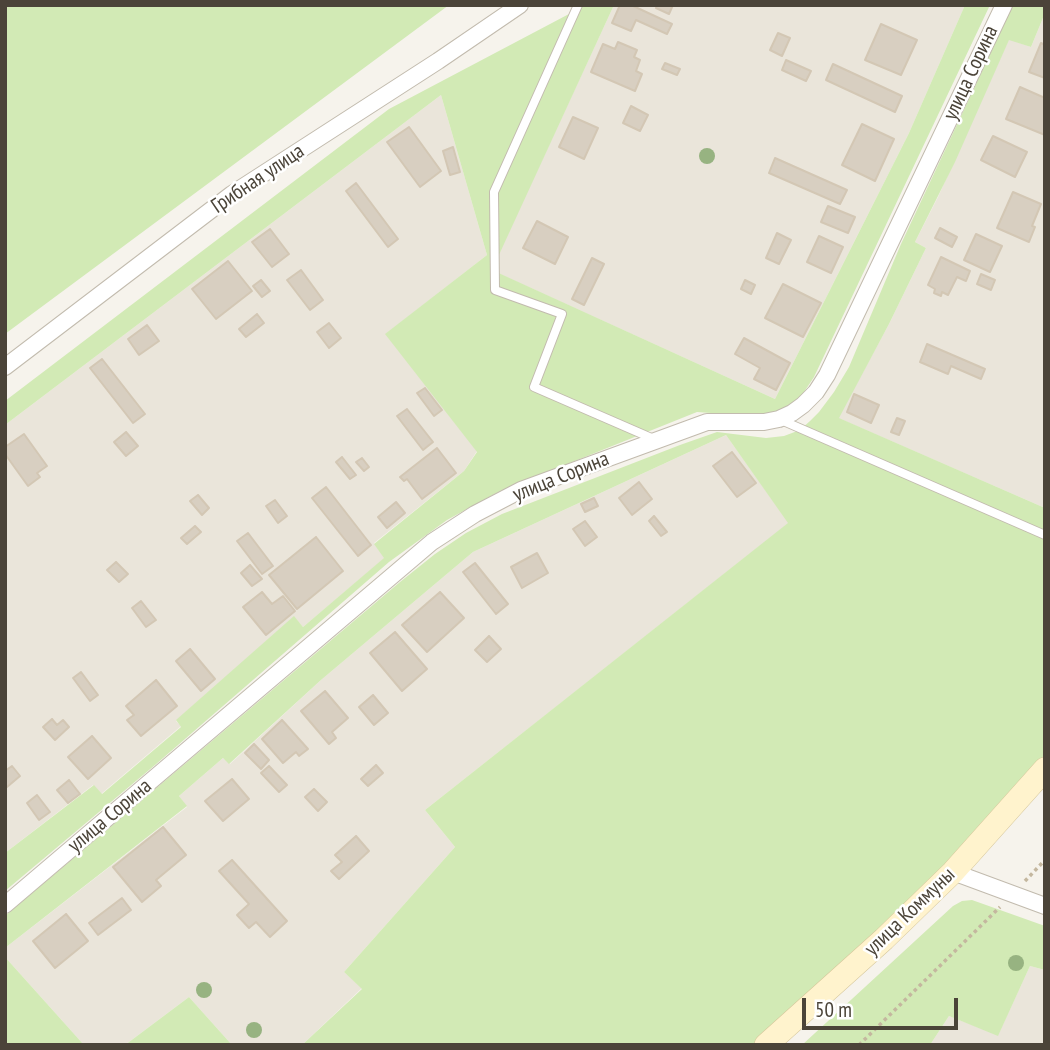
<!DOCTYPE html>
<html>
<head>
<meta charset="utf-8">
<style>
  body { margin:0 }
  #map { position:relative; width:1050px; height:1050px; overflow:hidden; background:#f6f3ec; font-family:"PT Sans Narrow",sans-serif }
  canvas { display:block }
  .frame { position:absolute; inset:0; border:7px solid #4b4439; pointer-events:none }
  .scale { position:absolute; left:802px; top:998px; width:156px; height:32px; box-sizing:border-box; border:4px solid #4b4439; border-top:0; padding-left:9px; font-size:21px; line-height:24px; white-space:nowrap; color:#4b4439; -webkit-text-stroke:5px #fff; paint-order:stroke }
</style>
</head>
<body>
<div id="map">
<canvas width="1050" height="1050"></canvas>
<div class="frame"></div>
<div class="scale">50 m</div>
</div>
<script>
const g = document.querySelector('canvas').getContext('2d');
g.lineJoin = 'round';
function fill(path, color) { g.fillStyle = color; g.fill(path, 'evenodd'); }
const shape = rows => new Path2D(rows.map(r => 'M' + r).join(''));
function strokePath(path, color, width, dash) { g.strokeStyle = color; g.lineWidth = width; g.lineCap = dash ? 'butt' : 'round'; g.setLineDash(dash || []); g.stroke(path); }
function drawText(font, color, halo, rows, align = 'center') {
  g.font = font + ' "PT Sans Narrow",sans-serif'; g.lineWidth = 5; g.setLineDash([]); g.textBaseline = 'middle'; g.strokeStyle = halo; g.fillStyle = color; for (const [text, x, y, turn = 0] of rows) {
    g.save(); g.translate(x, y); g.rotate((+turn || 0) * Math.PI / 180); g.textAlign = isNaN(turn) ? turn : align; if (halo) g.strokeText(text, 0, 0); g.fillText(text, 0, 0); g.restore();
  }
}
const residential = shape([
  [614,5,965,5,909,133,775,399,491,270],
  [1045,13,1045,508,838,418,889,324,926,248,915,242,938,197,1009,39,1031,47],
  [441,95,487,255,386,334,477,451,464,471,374,543,385,558,303,627,294,617,176,721,181,726,101,794,93,785,5,853,5,425],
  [726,435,789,523,425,810,455,847,344,972,362,988,302,1045,232,1045,189,997,125,1045,84,1045,5,957,5,948,187,807,179,796,223,758,230,764,321,680,473,552],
  [1030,966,1045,970,1045,1045,930,1045,949,1016,998,1035]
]);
const green = shape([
  [5,5,449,5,5,334],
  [586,5,614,5,492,270,775,399,909,133,965,5,990,5,814,377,800,398,787,410,766,417,697,412,500,491,447,520,389,562,155,765,5,891,5,853,94,785,102,794,181,727,176,720,294,616,303,627,384,558,374,544,464,471,477,452,385,334,487,255,441,95,5,425,5,401,389,109],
  [1013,5,1045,5,1045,13,1031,47,1009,40,955,162,915,242,926,248,889,324,839,418,1045,508,1045,761,947,865,764,1045,302,1045,362,989,344,972,455,847,425,810,788,523,726,435,473,552,321,680,229,764,223,758,179,796,187,806,5,948,5,916,400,582,435,554,466,533,502,514,680,445,717,432,766,438,784,436,800,430,810,421,819,412,834,392,849,367,901,244],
  [972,900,1045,926,1045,970,1030,966,998,1036,949,1016,930,1045,802,1045,953,906,962,901],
  [5,957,84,1045,5,1045],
  [189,997,232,1045,125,1045]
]);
const building = shape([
  [620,5,631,5,672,24,667,34,636,20,631,31,612,23,620,5],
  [657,5,673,5,669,14,656,8,657,5],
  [881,24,917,40,901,75,865,60,881,24],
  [778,33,790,38,782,56,770,50,778,33],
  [618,42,637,50,634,57,640,60,636,71,642,74,635,91,591,72,603,44,615,49,618,42],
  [1041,43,1045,45,1045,78,1029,72,1041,43],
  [786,60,811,71,806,81,782,70,786,60],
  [665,63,680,69,677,75,662,69,665,63],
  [833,64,902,96,895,112,826,80,833,64],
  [1020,87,1045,98,1045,135,1006,119,1020,87],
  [631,106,648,115,640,131,623,123,631,106],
  [573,117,598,128,584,159,559,147,573,117],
  [862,124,894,139,875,181,842,165,862,124],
  [409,127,441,171,420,187,387,142,409,127],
  [993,136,1027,152,1015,177,981,160,993,136],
  [453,147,460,172,450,175,443,151,453,147],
  [775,158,847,190,840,204,769,173,775,158],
  [356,183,398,239,388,247,346,191,356,183],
  [1013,192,1041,204,1032,226,1035,227,1029,242,997,228,1013,192],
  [828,206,855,217,848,233,821,222,828,206],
  [537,221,568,237,555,264,523,248,537,221],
  [940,228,957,237,952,247,935,238,940,228],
  [270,229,289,254,272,267,252,242,270,229],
  [777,233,791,240,779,264,766,258,777,233],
  [976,234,1002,246,990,272,964,260,976,234],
  [819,236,843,247,831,273,807,262,819,236],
  [941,257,970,271,966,281,957,277,948,295,942,292,941,296,934,293,935,289,928,285,941,257],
  [592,258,604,264,584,305,572,299,592,258],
  [228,261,252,291,216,319,192,289,228,261],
  [301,270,323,300,310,310,287,280,301,270],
  [981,274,995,280,991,290,977,284,981,274],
  [261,280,270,291,262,297,253,286,261,280],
  [745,280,755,285,751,294,741,289,745,280],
  [783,284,821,303,803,337,765,318,783,284],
  [257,314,264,323,246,337,239,329,257,314],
  [329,323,341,338,329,348,317,332,329,323],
  [147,325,159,341,139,355,128,339,147,325],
  [744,338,790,363,776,390,754,379,760,368,735,354,744,338],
  [927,344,985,369,981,379,951,366,948,374,920,362,927,344],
  [102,359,145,414,133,423,90,368,102,359],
  [425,388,442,410,434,416,417,393,425,388],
  [854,394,879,405,871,423,847,412,854,394],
  [407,409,433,442,423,450,397,416,407,409],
  [897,418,905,421,899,435,891,432,897,418],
  [126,432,138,446,126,456,114,442,126,432],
  [24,434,47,466,37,473,40,477,28,486,5,454,5,447,24,434],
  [437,448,456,473,422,499,407,479,404,481,400,477,437,448],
  [732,452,756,483,737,497,713,466,732,452],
  [342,457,356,475,350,479,336,462,342,457],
  [362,458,369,467,364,471,356,462,362,458],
  [639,482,652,499,632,515,619,498,639,482],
  [326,487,371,545,358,556,312,498,326,487],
  [198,495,209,508,202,515,190,501,198,495],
  [594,498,598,506,585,512,581,504,594,498],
  [275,500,287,516,278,523,266,506,275,500],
  [396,502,405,513,387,528,378,517,396,502],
  [654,516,667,532,661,536,649,521,654,516],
  [585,521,597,537,585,546,573,529,585,521],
  [195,526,201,532,187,544,181,538,195,526],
  [248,533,273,566,262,574,237,541,248,533],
  [316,537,343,571,297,609,269,575,316,537],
  [537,553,548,573,522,588,511,567,537,553],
  [116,562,128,574,119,582,107,570,116,562],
  [475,563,508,604,496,614,463,572,475,563],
  [250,565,262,579,252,586,241,573,250,565],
  [262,592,272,604,283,596,295,611,266,635,243,607,262,592],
  [440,592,464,618,427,652,402,625,440,592],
  [141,601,156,620,146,627,132,608,141,601],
  [395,632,427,669,402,691,370,653,395,632],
  [489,636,501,649,487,662,475,650,489,636],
  [190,649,215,679,201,691,176,661,190,649],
  [81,672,98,695,90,701,73,678,81,672],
  [156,680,177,706,141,736,127,720,134,715,126,706,156,680],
  [325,691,348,718,332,732,336,738,329,744,301,711,325,691],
  [373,695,388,713,374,725,359,707,373,695],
  [52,719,57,725,63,720,69,727,55,740,43,727,52,719],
  [282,720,308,749,299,756,296,752,283,763,262,739,282,720],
  [92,736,111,758,88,779,68,757,92,736],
  [254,744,269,760,261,769,245,753,254,744],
  [376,765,383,773,368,786,361,779,376,765],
  [12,766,20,776,7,787,5,785,5,771,12,766],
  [269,766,287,785,279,792,261,773,269,766],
  [232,779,249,799,223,821,205,801,232,779],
  [69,780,80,794,68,803,57,790,69,780],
  [314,789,327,802,318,811,305,797,314,789],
  [37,795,50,812,39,820,27,803,37,795],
  [163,827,186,855,156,880,161,886,142,902,113,867,163,827],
  [356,836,369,851,339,879,331,871,342,862,335,855,356,836],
  [232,860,287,921,270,937,256,922,249,928,237,915,249,904,219,871,232,860],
  [122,898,131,910,98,935,89,923,122,898],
  [66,914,88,941,55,968,33,941,66,914]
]);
const path = shape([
  [1025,881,1045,860],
  [859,1045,1000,907]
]);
const lane = shape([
  [578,5,494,192,495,290,562,314,534,387,656,440],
  [781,420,1045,535]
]);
const street = shape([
  [5,367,232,194,438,61,520,5],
  [953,872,1045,906],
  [5,905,432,542,475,514,521,490,707,422,764,422,779,419,792,413,803,405,816,392,827,375,1004,5]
]);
const secondary = shape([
  [766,1045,884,939,953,872,1045,769]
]);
const trees = [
  [707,156],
  [1016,963],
  [204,990],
  [254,1030]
];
const streetNames = [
  ["улица Сорина",971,73,-65],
  ["Грибная улица",258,179,-34],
  ["улица Сорина",561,477,-22],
  ["улица Сорина",110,816,-40],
  ["улица Коммуны",910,912,-44]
];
fill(residential, '#eae5da');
fill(green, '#d2eab5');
fill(building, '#d8cfc1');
strokePath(building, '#d3c7b4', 2);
strokePath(lane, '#c2bbae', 10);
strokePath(street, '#c2bbae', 18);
strokePath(secondary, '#d6c79b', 24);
strokePath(path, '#c4b79f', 3.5, [3.5, 3.5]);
strokePath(lane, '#fff', 8);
strokePath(street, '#fff', 16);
strokePath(secondary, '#fff3cd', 23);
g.fillStyle = '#97b381';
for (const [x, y] of trees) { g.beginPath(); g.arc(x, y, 8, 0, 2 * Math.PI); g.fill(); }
drawText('21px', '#4b4439', '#fff', streetNames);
</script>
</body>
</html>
